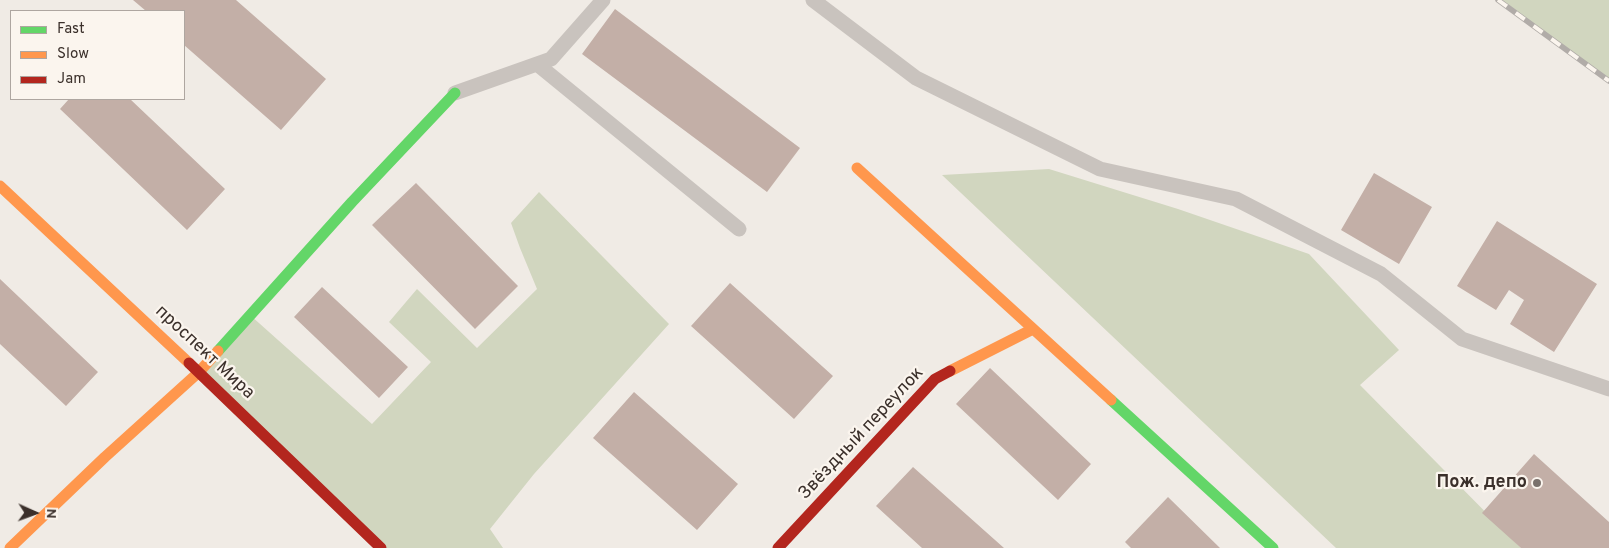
<!DOCTYPE html>
<html>
<head>
<meta charset="utf-8">
<style>
  body { margin:0 }
  #map { position:relative; width:1609px; height:548px; overflow:hidden; background:#f0ebe5; font-family:Overpass,sans-serif }
  canvas { display:block }
  .legend { position:absolute; left:10px; top:10px; width:175px; height:90px; box-sizing:border-box; background:#fbf5ee; border:1px solid #aea6a0; margin:0; padding:6px 9px; list-style:none; font-size:15px; color:#3b302b }
  .legend li { display:flex; align-items:center; gap:10px; height:25px }
  .legend b { width:25px; border:1px solid #aea6a0 }
  .north { position:absolute; left:10px; top:488px; width:50px; height:50px; -webkit-text-stroke:4px #fbf5ee; paint-order:stroke; rotate:92deg; font-size:14px; font-weight:700; line-height:20px; text-align:center; color:#3b302b }
  .north::after { content:''; display:block; margin:auto; width:18px; height:22px; background:#3b302b; clip-path:polygon(50% 0,100% 100%,50% 72%,0 100%) }
</style>
</head>
<body>
<div id="map">
<canvas width="1609" height="548"></canvas>
<ul class="legend">
<li><b style="height:6px;background:#63d668"></b>Fast</li>
<li><b style="height:6px;background:#ff974d"></b>Slow</li>
<li><b style="height:6px;background:#b3261e"></b>Jam</li>
</ul>
<div class="north">N</div>
</div>
<script>
const g = document.querySelector('canvas').getContext('2d');
g.lineJoin = 'round';
function fill(path, color) { g.fillStyle = color; g.fill(path, 'evenodd'); }
const shape = rows => new Path2D(rows.map(r => 'M' + r).join(''));
function strokePath(path, color, width, dash) { g.strokeStyle = color; g.lineWidth = width; g.lineCap = dash ? 'butt' : 'round'; g.setLineDash(dash || []); g.stroke(path); }
function drawText(font, color, halo, rows, align = 'center') {
  g.font = font + ' Overpass,sans-serif'; g.lineWidth = 4.5; g.setLineDash([]); g.textBaseline = 'middle'; g.strokeStyle = halo; g.fillStyle = color; for (const [text, x, y, turn = 0] of rows) {
    g.save(); g.translate(x, y); g.rotate((+turn || 0) * Math.PI / 180); g.textAlign = isNaN(turn) ? turn : align; if (halo) g.strokeText(text, 0, 0); g.fillText(text, 0, 0); g.restore();
  }
}
const green = shape([
  [1500,0,1609,0,1609,79],
  [1049,169,1178,209,1309,254,1399,350,1360,385,1521,548,1336,548,942,175],
  [539,192,669,324,534,474,490,529,503,548,381,548,199,372,250,315,372,424,431,362,389,322,417,289,477,348,537,289,520,248,511,223]
]);
const building = shape([
  [133,0,236,0,326,79,281,130,184,45,184,11,146,11],
  [615,9,800,148,767,192,582,54],
  [69,99,130,99,225,189,187,230,60,109],
  [1374,173,1432,207,1399,264,1341,230],
  [416,183,518,286,475,329,372,225],
  [1497,221,1597,284,1554,352,1510,324,1524,300,1509,290,1496,310,1457,286],
  [0,279,98,372,66,406,0,344],
  [730,283,833,376,794,419,691,326],
  [322,287,408,367,379,398,294,317],
  [990,368,1091,464,1058,500,956,404],
  [634,392,738,484,697,530,593,438],
  [1534,454,1609,522,1609,548,1521,548,1482,513],
  [913,467,1004,548,922,548,876,506],
  [1168,497,1220,548,1131,548,1125,542]
]);
const lane = shape([
  [813,0,916,78,1100,169,1236,199,1381,274,1462,339,1609,389],
  [537,64,739,229],
  [455,93,551,59,603,0]
]);
const fast = shape([
  [218,351,352,202,455,93],
  [1111,400,1273,548]
]);
const slow = shape([
  [857,168,1111,400],
  [0,186,189,363],
  [950,371,1033,329],
  [10,548,105,457,199,372,218,351]
]);
const jam = shape([
  [189,363,381,548],
  [778,548,935,379,950,371]
]);
const rail = shape([
  [1498,0,1609,81]
]);
const markers = [
  [1537,483,5,"#7a716c"]
];
const streetNames = [
  ["проспект Мира",204,353,43],
  ["Звёздный переулок",862,434,-47]
];
const poiNames = [
  ["Пож. депо",1527,483]
];
fill(green, '#d1d6bf');
fill(building, '#c3afa7');
strokePath(lane, '#c9c3be', 15);
strokePath(fast, '#63d668', 11);
strokePath(slow, '#ff974d', 11);
strokePath(jam, '#b3261e', 11);
strokePath(rail, '#b1aca8', 5.5);
strokePath(rail, '#fbf5ee', 4, [11]);
for (const [x, y, r, color] of markers) { const dot = new Path2D(); dot.arc(x, y, r, 0, 2 * Math.PI); g.fillStyle = color; g.fill(dot); strokePath(dot, '#fbf5ee', 2); }
drawText('18px', '#3b302b', '#fbf5ee', streetNames);
drawText('bold 18px', '#3b302b', '#fbf5ee', poiNames, 'right');
</script>
</body>
</html>
